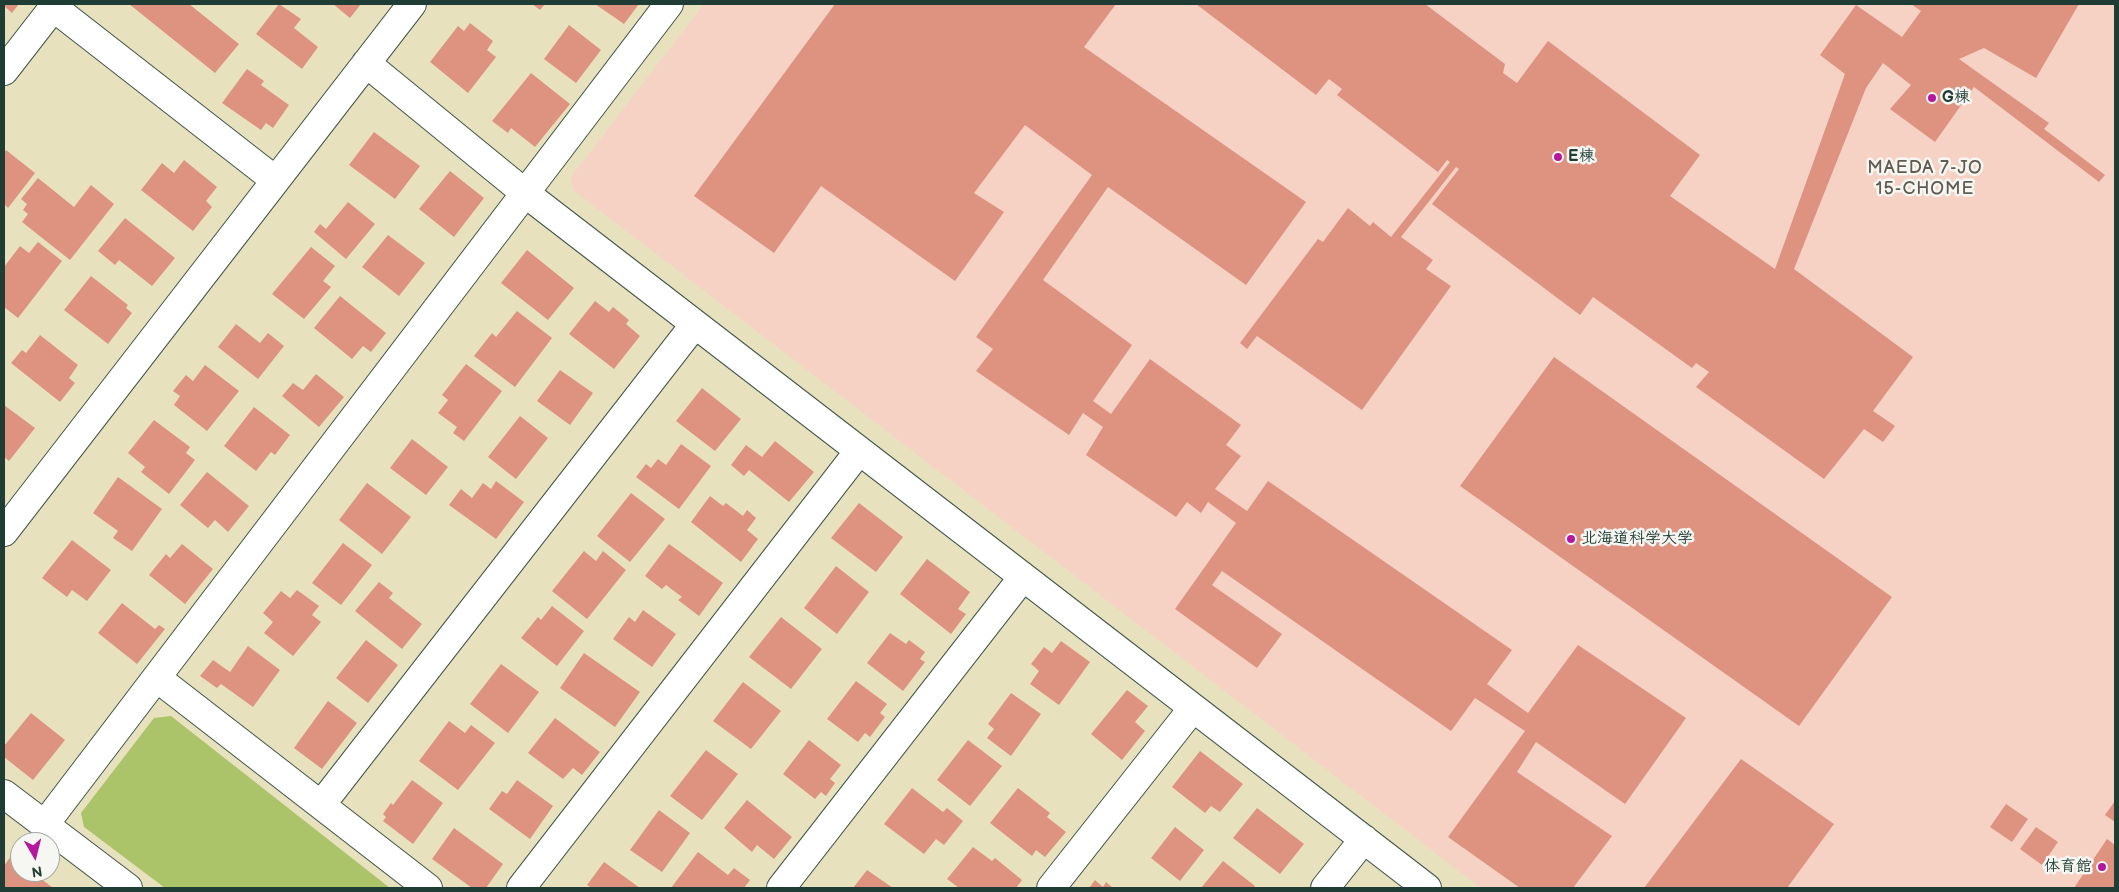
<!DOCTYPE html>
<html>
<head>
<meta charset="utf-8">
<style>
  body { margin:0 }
  #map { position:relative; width:2119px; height:892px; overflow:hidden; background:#e8e1bd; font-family:"Balsamiq Sans",sans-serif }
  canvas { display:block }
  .frame { position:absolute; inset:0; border:5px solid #1f3d34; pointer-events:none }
  .north { position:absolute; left:10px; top:832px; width:50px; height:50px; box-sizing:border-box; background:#f6f6f2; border:1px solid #a0aca6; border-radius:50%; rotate:172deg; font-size:14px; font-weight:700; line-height:20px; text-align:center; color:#1f3d34 }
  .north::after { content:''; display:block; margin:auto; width:18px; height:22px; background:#b5179e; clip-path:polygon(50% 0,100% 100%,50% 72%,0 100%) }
</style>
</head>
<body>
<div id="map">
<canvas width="2119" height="892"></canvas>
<div class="frame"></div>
<div class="north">N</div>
</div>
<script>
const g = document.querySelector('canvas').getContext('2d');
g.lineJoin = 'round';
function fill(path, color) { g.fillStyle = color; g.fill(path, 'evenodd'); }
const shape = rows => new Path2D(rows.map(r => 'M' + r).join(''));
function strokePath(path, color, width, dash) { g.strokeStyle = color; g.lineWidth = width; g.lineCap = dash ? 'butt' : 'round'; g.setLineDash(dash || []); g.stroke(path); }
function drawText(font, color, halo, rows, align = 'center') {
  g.font = font + ' "Balsamiq Sans","Klee One",sans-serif'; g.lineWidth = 5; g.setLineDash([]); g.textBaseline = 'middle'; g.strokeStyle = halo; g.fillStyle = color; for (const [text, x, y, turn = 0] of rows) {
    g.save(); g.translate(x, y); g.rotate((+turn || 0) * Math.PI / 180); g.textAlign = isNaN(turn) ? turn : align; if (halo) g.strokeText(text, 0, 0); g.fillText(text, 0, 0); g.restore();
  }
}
const built = shape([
  [704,4,2115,4,2115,888,1481,888,573,190,571,177]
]);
const green = shape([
  [171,716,390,888,165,888,84,827,81,813,154,718]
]);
const building = shape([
  [4,4,19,4,12,13,4,6],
  [129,4,189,4,239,44,215,73],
  [279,4,301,19,294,28,318,47,302,69,256,34],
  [333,4,361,4,350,18],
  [532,4,545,4,540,10],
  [595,4,639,4,624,24],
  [835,4,1116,4,1084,47,1306,202,1246,285,1108,187,1043,280,1132,345,1093,401,1111,414,1150,359,1241,425,1226,445,1241,456,1215,489,1247,511,1268,481,1512,650,1487,684,1528,713,1578,645,1686,718,1625,804,1536,742,1517,772,1612,836,1573,888,1520,888,1448,837,1525,731,1475,698,1451,731,1222,571,1212,585,1282,634,1257,668,1175,609,1236,523,1208,502,1201,513,1187,502,1176,517,1086,455,1103,427,1083,413,1069,435,976,371,993,349,976,337,1092,175,1025,125,974,193,1004,212,955,281,821,186,774,253,694,196],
  [1196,4,1425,4,1505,64,1503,73,1517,83,1548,41,1700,155,1670,196,1775,269,1845,74,1820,55,1856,5,1902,37,1921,11,1911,4,2079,4,2036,78,1984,48,1959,59,2049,123,2044,129,2105,175,2099,182,1974,87,1935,142,1890,109,1911,85,1883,63,1866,88,1794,269,1913,357,1873,411,1895,426,1883,442,1864,429,1824,479,1696,387,1709,372,1696,363,1692,368,1593,297,1580,315,1432,204,1459,169,1456,167,1401,237,1433,260,1426,269,1451,286,1362,410,1257,336,1247,349,1240,343,1318,239,1323,242,1348,208,1370,226,1373,222,1391,237,1450,162,1447,160,1438,172,1337,95,1342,89,1329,79,1316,95],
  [470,23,493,41,487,50,496,57,468,93,430,62,458,26,464,31],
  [569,25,601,50,576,83,544,59],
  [247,69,264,81,261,85,289,105,273,128,266,123,261,130,222,103],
  [531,73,570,104,535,147,511,128,508,133,492,121],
  [374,132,420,166,395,199,349,165],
  [6,150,35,173,8,208,4,204,4,153],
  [184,160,217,187,206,201,212,207,193,231,141,190,162,163,174,173],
  [450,171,484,198,454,237,419,209],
  [38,178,74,207,91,185,114,204,70,260,22,222,28,214,23,210,27,204,21,199],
  [348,202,375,224,346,259,314,232,320,224,326,229],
  [125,218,175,258,152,286,119,260,115,265,98,251],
  [388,235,425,263,399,296,362,267],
  [38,242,62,261,18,318,4,307,4,267,20,246,29,253],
  [311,247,335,266,323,281,331,287,304,319,272,294],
  [527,250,574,288,548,320,501,283],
  [91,276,128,305,126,308,132,313,108,344,64,310],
  [340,296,386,333,371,352,363,346,352,359,314,328],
  [595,301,609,312,613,307,629,320,626,324,640,336,614,369,569,334],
  [517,311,552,338,515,387,474,356,492,333,496,337],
  [236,324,260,343,268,333,284,346,258,379,218,347],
  [40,335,78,365,69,378,75,383,60,402,11,363,22,350,26,353],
  [1554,357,1892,597,1799,726,1460,486],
  [466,364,502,391,464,441,453,433,457,427,438,413,448,400,442,395],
  [205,365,239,391,207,431,174,405,180,396,173,391,186,375,193,381],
  [560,370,593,393,570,425,537,401],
  [316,374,344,397,319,427,282,396,293,383,303,390],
  [702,388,741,419,715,451,676,421],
  [4,405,35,428,9,461,4,457],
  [254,407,290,435,275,455,271,452,256,471,224,446],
  [520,416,548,438,516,479,488,457],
  [154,420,190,447,186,453,195,460,169,494,141,472,145,467,128,453],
  [412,439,448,467,426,495,390,468],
  [775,441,814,472,789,502,749,470,744,476,731,465,746,445,762,457],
  [681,444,711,466,679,509,636,477,646,464,651,468,658,459,666,465],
  [207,472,249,506,228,532,215,520,208,528,180,505],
  [118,477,162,509,132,551,113,538,118,531,93,513],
  [496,481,524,502,496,539,449,505,461,489,472,498,483,483,491,489],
  [367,483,411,517,382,554,339,520],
  [631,493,665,519,630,562,597,536],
  [710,496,723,506,726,503,743,516,747,510,756,518,747,530,758,539,741,562,691,522],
  [859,503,903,537,876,572,831,538],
  [72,540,111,570,87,601,72,590,67,597,42,578],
  [343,543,372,565,341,605,312,583],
  [182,544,213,569,185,604,149,575,166,554,170,558],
  [669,544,723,583,699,616,678,600,682,597,666,585,662,589,645,576],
  [584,551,596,561,603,551,626,570,587,619,552,591],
  [927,559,970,592,958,609,966,614,951,634,900,594],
  [836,566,869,592,837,634,804,608],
  [379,582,393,593,389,598,422,624,402,649,355,611],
  [297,590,319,606,312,615,321,622,293,656,264,633,273,622,263,613,281,591,290,598],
  [122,603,155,629,159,625,165,629,137,664,98,633],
  [552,606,584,631,557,666,521,638,538,617,541,620],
  [643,610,676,634,652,667,613,639,629,617,635,622],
  [781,617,822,649,791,689,749,657],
  [890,633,906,644,909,640,925,652,920,659,925,662,903,691,867,663],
  [366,640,398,665,368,703,336,678],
  [1061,641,1090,662,1059,705,1030,684,1039,671,1031,664,1044,647,1052,653],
  [248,646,280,670,253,707,221,684,217,688,200,676,213,660,230,672],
  [584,653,640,692,615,727,560,688],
  [501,664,539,692,508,733,470,704],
  [856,681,887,704,880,713,885,717,870,737,865,733,858,742,827,719],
  [743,682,781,711,751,749,713,721],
  [1127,690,1148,706,1135,722,1145,731,1122,760,1091,734],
  [1011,693,1041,714,1011,756,987,738,994,729,988,724],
  [328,701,357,723,322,769,294,748],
  [31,713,65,740,33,780,4,757,4,746],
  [555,718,600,752,582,775,573,768,563,779,528,753],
  [449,721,465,733,471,725,495,743,458,790,419,761],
  [809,740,841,765,830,779,835,783,826,796,821,792,815,799,783,774],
  [968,740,1002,766,970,806,937,780],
  [706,750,738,774,702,820,670,796],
  [1200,751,1243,784,1220,812,1211,806,1205,813,1172,787],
  [1741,759,1834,824,1787,888,1644,888],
  [412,780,443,803,413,844,383,821,386,817,383,814,391,803,393,805],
  [517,780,553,806,530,839,489,809,502,791,507,794],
  [912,788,943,812,947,808,963,821,944,845,936,839,924,854,884,824],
  [1018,788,1050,813,1047,817,1066,832,1045,857,1036,850,1032,856,990,823],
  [747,800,792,837,774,859,757,845,752,852,724,828],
  [2115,801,2115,822,2105,815],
  [2006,804,2028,819,2012,842,1990,827],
  [1257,808,1304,844,1280,874,1233,838],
  [659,810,690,833,662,872,630,850],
  [1175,827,1204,850,1180,881,1151,858],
  [2036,827,2058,842,2042,865,2020,849],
  [454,828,503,864,486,888,472,888,432,859],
  [2107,839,2115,845,2115,888,2074,888],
  [973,847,992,861,995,858,1022,880,1016,888,959,888,947,879],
  [698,852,728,875,734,868,750,880,744,888,671,888],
  [11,856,20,863,20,872,32,872,53,888,4,888,4,866],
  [1223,861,1255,886,1253,888,1201,888],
  [604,862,640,888,592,888,587,885],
  [867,870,893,888,853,888],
  [1095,880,1103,887,1106,882,1113,888,1089,888]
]);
const minor = shape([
  [53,7,275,180],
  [366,63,525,193,1427,888],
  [4,71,56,4],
  [4,532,412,4],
  [157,678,428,888],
  [4,794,128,888],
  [321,805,695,324],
  [45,824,669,4],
  [521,888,859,451],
  [781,888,1023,577],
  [1051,888,1193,708],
  [1325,888,1364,839]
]);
const markers = [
  [1932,98,5,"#b5179e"],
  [1558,157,5,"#b5179e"],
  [1571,539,5,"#b5179e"],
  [2102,867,5,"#b5179e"]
];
const poiNames = [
  ["G棟",1942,98],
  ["E棟",1568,157],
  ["北海道科学大学",1581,539],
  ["体育館",2092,867,"right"]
];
const neighbourhoodNames = [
  ["MAEDA 7-JO",1925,168],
  ["15-CHOME",1925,189]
];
fill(built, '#f6d2c4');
fill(green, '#abc46a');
fill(building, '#de9381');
strokePath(minor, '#3d5649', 30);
strokePath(minor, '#fff', 28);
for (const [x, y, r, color] of markers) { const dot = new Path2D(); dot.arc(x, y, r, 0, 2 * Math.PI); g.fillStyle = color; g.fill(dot); strokePath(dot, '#f6f6f2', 2); }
drawText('bold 16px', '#1f3d34', '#f6f6f2', poiNames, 'left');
g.letterSpacing = '1px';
drawText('18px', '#625b4f', '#f6f6f2', neighbourhoodNames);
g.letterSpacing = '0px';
</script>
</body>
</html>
